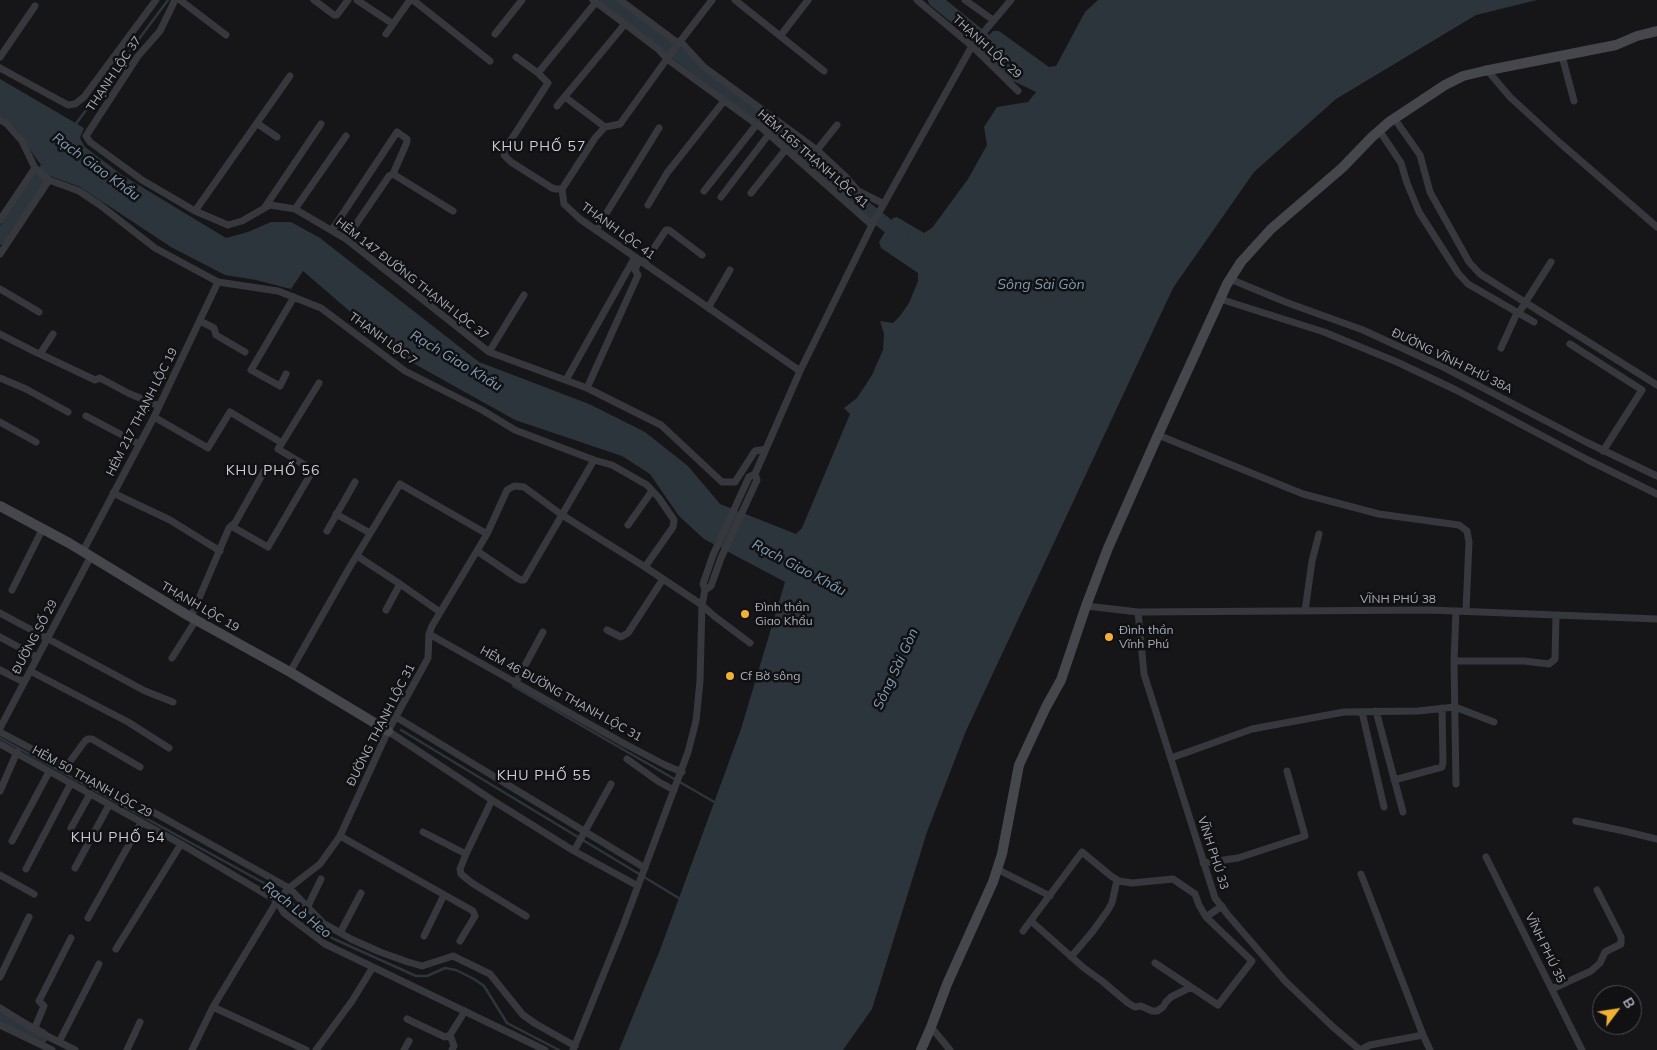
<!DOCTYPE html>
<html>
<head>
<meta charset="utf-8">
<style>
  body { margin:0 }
  #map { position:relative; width:1657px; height:1050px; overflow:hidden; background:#161618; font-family:Mulish,sans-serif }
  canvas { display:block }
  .north { position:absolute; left:1592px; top:985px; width:50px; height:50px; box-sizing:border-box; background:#111113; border:1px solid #4d4f55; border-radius:50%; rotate:59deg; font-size:14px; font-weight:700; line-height:20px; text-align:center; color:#a8adb8 }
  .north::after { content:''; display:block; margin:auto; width:18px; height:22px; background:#f2b134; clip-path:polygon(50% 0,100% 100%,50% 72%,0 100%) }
</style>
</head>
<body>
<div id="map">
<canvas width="1657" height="1050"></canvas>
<div class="north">B</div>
</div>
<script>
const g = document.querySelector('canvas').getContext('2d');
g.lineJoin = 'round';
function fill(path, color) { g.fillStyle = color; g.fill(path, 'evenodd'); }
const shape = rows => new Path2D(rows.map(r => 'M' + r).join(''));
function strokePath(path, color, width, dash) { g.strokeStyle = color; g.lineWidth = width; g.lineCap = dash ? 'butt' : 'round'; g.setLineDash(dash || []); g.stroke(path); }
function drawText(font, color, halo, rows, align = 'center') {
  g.font = font + ' Mulish,sans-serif'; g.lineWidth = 5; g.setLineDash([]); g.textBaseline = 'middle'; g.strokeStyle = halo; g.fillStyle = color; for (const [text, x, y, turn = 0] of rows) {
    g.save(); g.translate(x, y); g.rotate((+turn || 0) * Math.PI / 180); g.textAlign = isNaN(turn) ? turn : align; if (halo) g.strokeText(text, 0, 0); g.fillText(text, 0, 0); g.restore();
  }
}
const water = shape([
  [1098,0,1537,0,1476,15,1336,99,1254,172,1173,288,966,731,927,832,872,1009,843,1050,619,1050,660,950,741,729,785,582,704,539,679,516,650,474,622,456,515,420,404,358,303,271,291,289,256,280,225,275,171,247,80,187,50,176,35,157,18,131,4,118,0,117,0,79,84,128,80,138,85,147,122,175,226,238,248,232,271,222,291,222,320,238,479,362,589,404,645,432,688,466,720,504,796,534,802,528,850,414,844,408,857,398,872,375,883,350,884,334,880,321,893,323,900,316,909,303,918,281,918,273,881,248,879,242,893,218,897,217,924,233,932,228,968,179,987,145,984,127,997,107,1028,102,1036,92,1011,80,980,52,979,46,993,31,999,31,1049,67,1056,66,1085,12]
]);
const stream = shape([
  [75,125,168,0],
  [513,686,716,803],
  [401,730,682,900],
  [0,738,273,888,286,896,306,918,321,932,334,939,416,976,427,976,445,968,456,970,474,979,484,986,507,1023,559,1050]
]);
const river = shape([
  [607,0,732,95,801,150,831,181,902,237],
  [935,0,999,52],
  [0,238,56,155],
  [0,1015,42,1036]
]);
const street = shape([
  [175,0,160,31,138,56,86,136,90,142,142,180,195,211,228,225,242,221,270,205,295,209,346,239,489,352,587,388,661,425,722,482,735,482,755,451,766,449],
  [180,0,226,35],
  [314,0,334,15,337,15,348,0],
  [357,0,393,24],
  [413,0,490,61],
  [593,0,658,49,667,59,763,129,872,225],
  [620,0,678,43],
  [712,0,669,56,620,124,605,127,595,138,562,189,564,204,580,219,800,371],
  [735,0,824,71],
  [917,0,972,46,1018,91],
  [965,0,993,20],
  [386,34,410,0],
  [495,34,522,0],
  [781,35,808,0],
  [680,41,704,67,817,150],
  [1562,56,1574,101],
  [0,57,35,6],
  [516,57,538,73,548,83,509,143,504,155,511,162,552,188,556,189,562,189],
  [0,68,68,105,75,104,84,97,156,0],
  [1487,70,1510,97,1560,143,1657,227],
  [538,73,596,2],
  [565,97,605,127],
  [557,106,625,24],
  [1394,118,1420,155,1430,192,1469,262,1480,274,1657,385],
  [0,120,6,123,22,141,35,168,49,180,79,191,100,205,155,248,218,282,278,291,321,308,405,371,482,410,515,430,594,460,612,465,647,485,659,498,674,520,673,527,645,567],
  [258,124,277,137],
  [837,125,817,150,845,176,858,191,884,204],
  [1379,130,1401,163,1407,183,1419,212,1458,273,1468,284,1534,322],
  [704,191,757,124],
  [751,193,786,149],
  [721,197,769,134],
  [648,205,667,173,724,101],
  [265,207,321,124],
  [295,209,346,136],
  [195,211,290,76],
  [0,220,35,168],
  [332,230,397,132,407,139,407,142,393,174],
  [596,230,659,128],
  [346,239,389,176,393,174,453,211],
  [0,254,49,180],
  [644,263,666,230,669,230,702,255],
  [1230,279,1288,303,1363,330,1441,366,1586,442,1657,476],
  [0,289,39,312],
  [1220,299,1324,332,1397,362,1456,390,1588,460,1657,494],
  [708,308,730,270],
  [1518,314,1551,262],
  [200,321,214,328,216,335,245,352],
  [0,334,37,353],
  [53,334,40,354,95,380,100,378,128,393,159,406],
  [1570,344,1642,390,1603,451],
  [1501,348,1517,313],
  [489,352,524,295],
  [286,374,280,386,251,370,294,297],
  [0,378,26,389,68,412],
  [566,380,635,257],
  [587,388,638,275,635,270,639,260],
  [86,416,139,444],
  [154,417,208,448,230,412,282,443,278,449,313,470,268,547,231,526],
  [0,422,36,442],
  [1158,435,1303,494,1379,514,1459,525,1467,531,1469,542,1466,611],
  [282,443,319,383],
  [113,493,170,520,220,551],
  [336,514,370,533],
  [628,525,652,491],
  [327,531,355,482],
  [83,551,154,417,218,282],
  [477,551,517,578,521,580,524,580,594,460],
  [357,556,400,584],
  [12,590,43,528],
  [705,590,711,586,721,558,757,480,755,474],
  [1086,606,1138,612,1430,610,1657,619],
  [386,610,400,584,440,612],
  [1305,611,1312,561,1319,534],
  [1138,612,1144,674,1215,898,1228,915,1285,981,1333,1027,1360,1050],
  [0,613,145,691,173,702],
  [191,617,229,528,235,523,267,466],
  [607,630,621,637,628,633,663,579],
  [429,634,625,744,665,765,682,772],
  [0,637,37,657],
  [172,658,196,620],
  [1454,661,1456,611],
  [0,670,24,682],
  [30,671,128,722,169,748],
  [290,672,348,570,400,484,487,534],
  [516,682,543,632],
  [1376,711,1403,812],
  [1362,712,1384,807],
  [396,717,645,868],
  [0,728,91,556],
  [388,731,492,800,574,851,638,886],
  [0,732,66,767,85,741,88,739,92,739,140,767],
  [0,744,181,844,277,901,284,913,325,944,545,1050],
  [1171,758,1252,729,1344,712,1418,711,1455,707,1494,722],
  [627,759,659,782,674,790],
  [1394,780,1442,767,1443,762,1442,708],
  [1456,784,1454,661,1524,661,1549,664,1555,659,1556,615],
  [0,791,17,752],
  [492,800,466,854,460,869,461,874,472,883,526,916],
  [153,812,289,888,323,923,351,939,380,952,408,962,422,966,453,956,490,974,523,1015,536,1024,575,1046],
  [1576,821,1624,831,1657,839],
  [71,828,90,794],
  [423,832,466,854],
  [340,836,473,911,475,916,460,941],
  [12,841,49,772],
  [574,851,611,784],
  [1486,857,1582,1050],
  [1203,863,1238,858,1305,836,1287,771],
  [75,868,109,805],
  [26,869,71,783],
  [997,869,1050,896],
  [1361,874,1423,1035],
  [0,875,34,894],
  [307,908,321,879],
  [88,918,141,823],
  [1031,921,1084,968,1102,981,1128,1003,1135,1007,1141,1006,1152,1011,1157,1011,1163,1007,1166,1002,1171,997,1191,987],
  [1023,931,1082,852,1111,876,1119,881,1132,883,1173,879,1195,894,1199,905,1206,917,1222,906],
  [340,933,361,893],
  [424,936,444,895],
  [116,949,181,844],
  [1071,957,1093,931,1108,910,1112,903,1117,880],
  [1155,963,1218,1005,1252,961,1206,917],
  [0,977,29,917],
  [1552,989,1591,971,1600,963,1605,952,1621,944,1621,937,1597,890],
  [213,1007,306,1050],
  [0,1008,39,1032,75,1050],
  [407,1019,445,1037,450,1035,465,1011],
  [0,1025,52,1050],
  [931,1027,950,1050],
  [36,1029,36,1025,44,1006,39,1001,71,938],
  [450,1035,454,1046,452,1050],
  [59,1042,99,964],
  [127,1050,140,1022],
  [192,1050,213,1007,277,901,289,888,320,864,340,836,388,731,428,658,429,634,432,626,487,534,507,490,514,486,524,487,562,515,645,567,702,605,714,616,750,643],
  [316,1050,352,1001,373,967],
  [404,1050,409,1041],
  [573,1050,623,926,688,752,696,721,700,681,702,605,705,590,703,584,713,555,749,477,755,474,800,371,872,225,972,46,1011,0],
  [1360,1050,1370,1045,1423,1035,1430,1050]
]);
const secondary = shape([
  [0,506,69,543,187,615,290,672,388,731],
  [921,1050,931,1027,947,984,993,882,1002,854,1019,765,1046,707,1061,680,1086,606,1108,548,1158,435,1227,284,1241,262,1271,229,1342,168,1372,137,1389,122,1445,85,1463,76,1484,71,1616,45,1637,36,1657,31]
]);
const markers = [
  [745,614,5,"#f2b134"],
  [1109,637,5,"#f2b134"],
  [730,676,5,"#f2b134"]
];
const streetNames = [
  ["THẠNH LỘC 29",987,47,42],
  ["THẠNH LỘC 37",114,74,-56],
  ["HẺM 165 THẠNH LỘC 41",813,159,41],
  ["THẠNH LỘC 41",618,231,36],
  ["HẺM 147 ĐƯỜNG THẠNH LỘC 37",412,279,38],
  ["THẠNH LỘC 7",383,339,36],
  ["ĐƯỜNG VĨNH PHÚ 38A",1452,361,26],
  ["HẺM 217 THẠNH LỘC 19",142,412,-63],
  ["VĨNH PHÚ 38",1398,599],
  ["THẠNH LỘC 19",200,607,30],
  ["ĐƯỜNG SỐ 29",35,637,-62],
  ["HẺM 46 ĐƯỜNG THẠNH LỘC 31",561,694,29],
  ["ĐƯỜNG THẠNH LỘC 31",381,725,-63],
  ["HẺM 50 THẠNH LỘC 29",92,782,29],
  ["VĨNH PHÚ 33",1213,853,72],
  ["VĨNH PHÚ 35",1545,948,64]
];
const poiNames = [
  ["Đình thần",755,607],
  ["Giao Khẩu",755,621],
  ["Đình thần",1119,630],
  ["Vĩnh Phú",1119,644],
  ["Cf Bờ sông",740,676]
];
const neighbourhoodNames = [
  ["KHU PHỐ 57",539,147],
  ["KHU PHỐ 56",273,471],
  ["KHU PHỐ 55",544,776],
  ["KHU PHỐ 54",118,838]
];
const waterNames = [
  ["Rạch Giao Khẩu",96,167,36],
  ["Sông Sài Gòn",1041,285],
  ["Rạch Giao Khẩu",456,361,31],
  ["Rạch Giao Khẩu",799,568,28],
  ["Sông Sài Gòn",896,669,-65],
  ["Rạch Lò Heo",297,910,38]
];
fill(water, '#2c353c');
strokePath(stream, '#2c353c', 2.5);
strokePath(river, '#2c353c', 14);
strokePath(street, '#37383d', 7);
strokePath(secondary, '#45474d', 10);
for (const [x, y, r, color] of markers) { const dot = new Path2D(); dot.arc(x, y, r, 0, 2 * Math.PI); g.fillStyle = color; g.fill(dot); strokePath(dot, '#111113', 2); }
drawText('12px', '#a8adb8', '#111113', streetNames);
drawText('12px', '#a8adb8', '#111113', poiNames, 'left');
g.letterSpacing = '1px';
drawText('14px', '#c9ccd4', '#111113', neighbourhoodNames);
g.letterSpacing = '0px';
drawText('italic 14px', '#7f9bb3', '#111113', waterNames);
</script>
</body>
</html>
